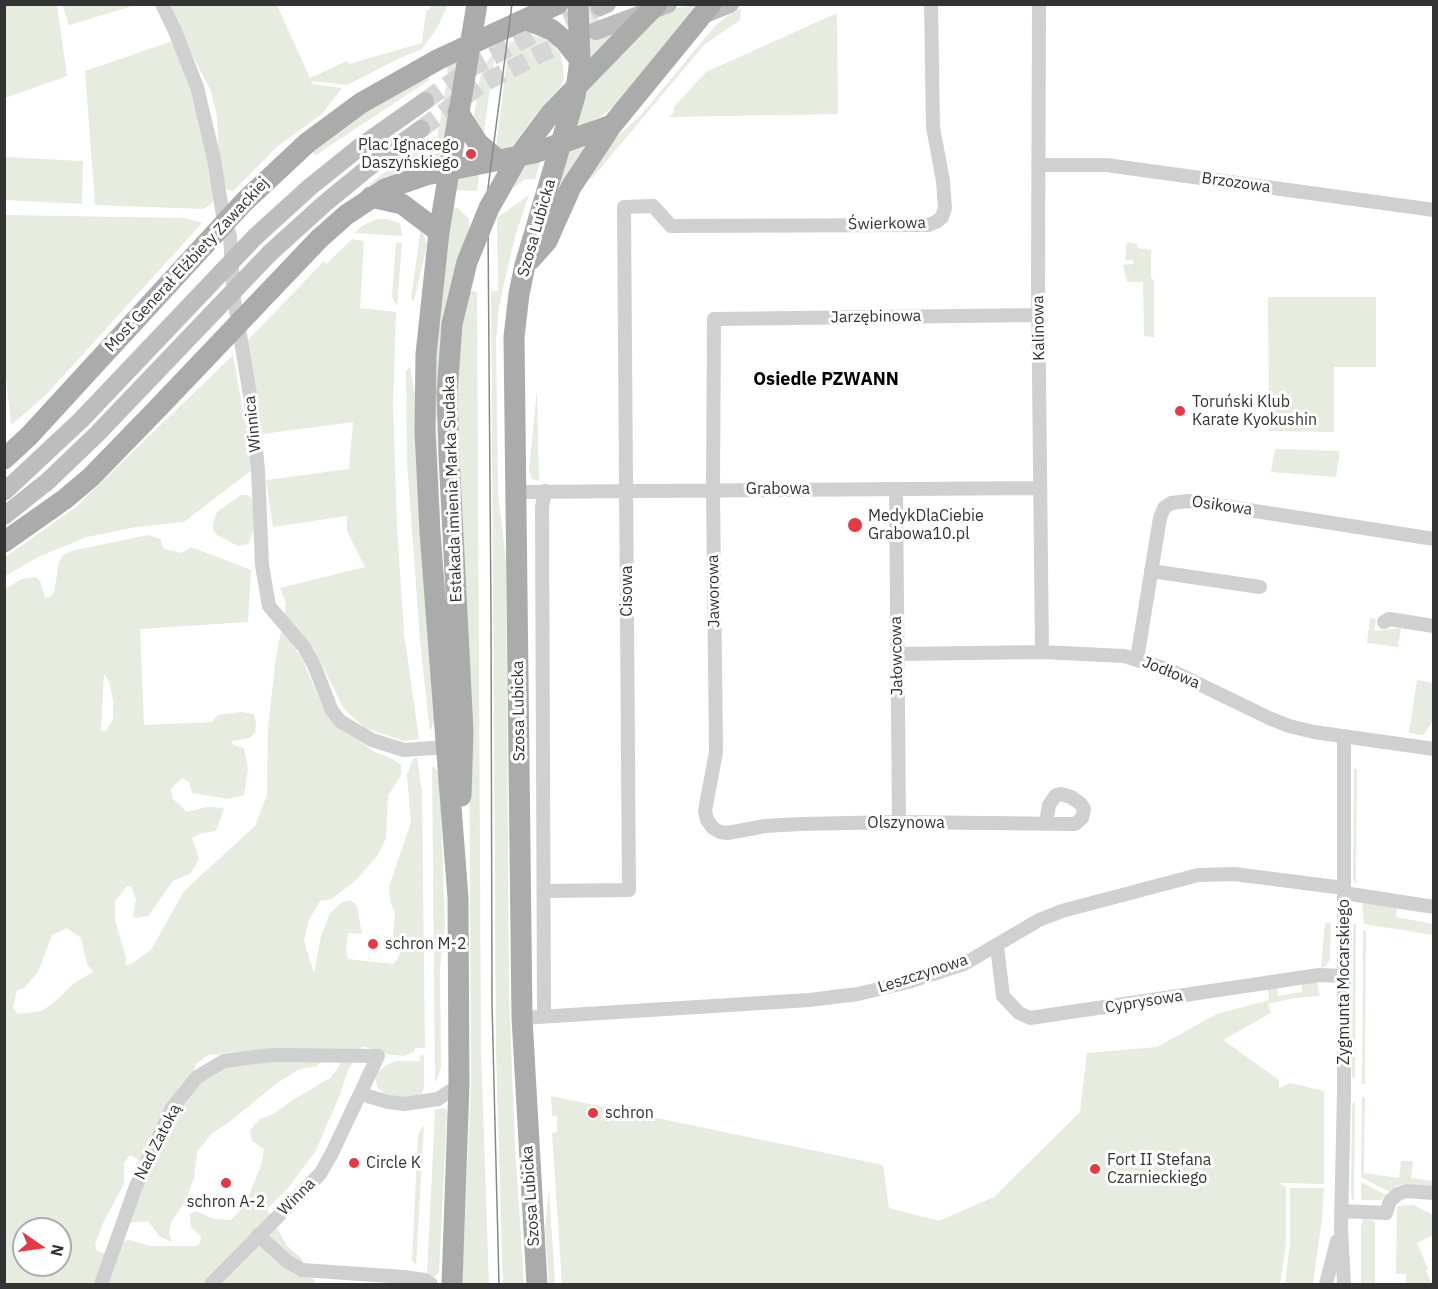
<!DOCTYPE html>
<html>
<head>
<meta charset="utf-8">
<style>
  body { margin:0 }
  #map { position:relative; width:1438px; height:1289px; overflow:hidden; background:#fff; font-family:"IBM Plex Sans",sans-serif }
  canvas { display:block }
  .frame { position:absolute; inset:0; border:6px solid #333; pointer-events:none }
  .north { position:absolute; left:12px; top:1217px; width:60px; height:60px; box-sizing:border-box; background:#fff; border:2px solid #adadad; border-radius:50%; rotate:103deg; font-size:16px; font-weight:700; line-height:24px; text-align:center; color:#333 }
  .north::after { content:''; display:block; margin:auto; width:21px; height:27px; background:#e63946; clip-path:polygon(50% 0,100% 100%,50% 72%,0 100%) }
</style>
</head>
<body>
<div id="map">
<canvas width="1438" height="1289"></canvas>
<div class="frame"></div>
<div class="north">N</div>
</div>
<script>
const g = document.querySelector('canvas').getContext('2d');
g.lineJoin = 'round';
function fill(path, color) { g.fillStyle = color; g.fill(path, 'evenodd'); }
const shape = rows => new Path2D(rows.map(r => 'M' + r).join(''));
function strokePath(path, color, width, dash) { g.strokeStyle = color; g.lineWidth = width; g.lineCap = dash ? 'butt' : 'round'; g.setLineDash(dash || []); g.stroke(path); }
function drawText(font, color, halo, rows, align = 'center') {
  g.font = font + ' "IBM Plex Sans",sans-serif'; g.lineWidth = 6; g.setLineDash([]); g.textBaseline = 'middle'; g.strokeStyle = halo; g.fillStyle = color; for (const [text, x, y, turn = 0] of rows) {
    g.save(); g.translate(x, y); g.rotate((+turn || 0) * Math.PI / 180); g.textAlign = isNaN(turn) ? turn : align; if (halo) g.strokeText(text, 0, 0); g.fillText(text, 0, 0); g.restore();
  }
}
const green = shape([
  [62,4,136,4,136,5,69,25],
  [4,5,57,5,67,76,5,98],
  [166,5,277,5,310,78,347,61,349,64,422,43,426,10,429,10,431,5,448,5,437,28,422,49,400,58,347,85,311,81,312,84,342,88,322,114,278,146,233,191,228,190,223,185,219,165,217,118,211,91],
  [585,5,600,5,595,41,617,32,588,59],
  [692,5,699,5,619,102,600,117,576,128,584,94,666,10],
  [741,8,740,20,705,44,593,177,587,180,604,149,641,115,715,26,727,16],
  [837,13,838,114,669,117,674,112,674,107,706,72],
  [529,35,541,37,552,43,560,53,563,65,564,78,560,88,541,108,510,149,496,148,509,43],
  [173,41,190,89,201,129,214,183,213,202,204,209,95,205,85,71],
  [495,52,483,140,474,117,480,77,486,62],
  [457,62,440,165,432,167,448,75,446,64],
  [430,72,429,80,316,155,310,151,368,108],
  [420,136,416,170,377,182,363,189,401,160],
  [586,146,566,181,559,180,570,151],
  [4,156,5,157,83,161,82,204,5,200],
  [541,159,535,179,525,179,512,189,528,162],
  [479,174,477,191,454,190,456,178],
  [529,195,516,233,507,270,499,307,496,340,498,494,506,560,509,991,515,1146,524,1284,503,1284,496,1052,491,291,498,291,497,218],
  [451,208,458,208,469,219,470,291,477,292,481,1050,489,1284,462,1284,471,1085,469,708,458,420,436,419,442,573,432,410,434,351],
  [4,215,184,218,202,223,45,396,11,425,4,357],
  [377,219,387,219,400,223,402,236,354,233,362,226],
  [421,227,427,245,414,301,411,299],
  [352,239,364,241,360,308,396,312,393,404,397,527,404,633,419,739,404,741,365,728,344,709,314,649,286,616,285,633,302,659,328,718,373,751,391,758,401,765,401,775,388,796,386,838,378,855,355,881,332,899,320,901,309,920,304,941,314,973,321,936,330,913,341,903,350,900,357,906,362,934,348,933,346,950,348,959,394,964,399,957,401,939,393,937,395,914,390,900,389,887,411,822,407,775,413,759,417,757,422,791,425,1048,415,1048,414,1052,403,1056,386,1054,363,1046,348,1070,339,1097,315,1152,288,1188,267,1209,287,1246,301,1258,316,1284,5,1284,5,589,22,579,36,577,40,581,45,598,50,597,54,593,59,562,62,556,71,551,148,535,160,539,164,549,182,553,191,547,251,570,248,622,140,629,144,725,212,722,218,715,241,712,254,714,256,723,255,733,249,738,232,741,233,745,244,748,248,770,244,795,227,799,192,793,189,782,182,778,171,789,173,799,187,812,207,807,224,808,216,831,203,833,192,838,199,859,191,873,173,881,148,916,136,918,133,916,136,900,132,887,127,886,115,901,115,920,126,958,125,965,131,964,151,950,184,891,255,826,267,795,268,729,275,664,286,603,280,588,365,567,347,531,347,516,273,527,266,480,349,469,353,422,262,434,246,342,324,261,326,264],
  [104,673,110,684,113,701,113,719,106,731,101,731],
  [67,928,81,938,87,964,93,972,73,984,57,1000,42,1011,18,1014,13,1008,17,990,24,988,38,972,52,935],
  [267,1049,347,1052,340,1065,330,1078,296,1098,273,1114,260,1119,254,1125,250,1131,252,1141,264,1149,261,1166,244,1206,231,1220,214,1219,196,1211,190,1214,191,1227,201,1236,200,1243,196,1246,150,1246,129,1240,123,1241,107,1254,97,1251,95,1245,103,1223,124,1184,124,1163,130,1155,146,1164,126,1223,148,1221,159,1236,172,1242,169,1232,172,1221,185,1202,194,1178,197,1152,212,1133,227,1124,278,1082,300,1069,317,1066,322,1060,249,1062,229,1065,206,1078,194,1070,196,1064,208,1055],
  [24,1229,60,1229,60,1265,24,1265],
  [1127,242,1137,244,1137,248,1151,250,1151,277,1154,282,1154,337,1144,336,1143,282,1127,282,1123,265,1133,264,1133,260,1125,260],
  [396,243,402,243,397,306,392,297],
  [1268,297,1376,297,1376,367,1334,367,1334,432,1269,431],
  [233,355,253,469,184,522,136,527,87,537,38,557,5,576,4,558,76,507],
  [410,367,415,395,436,717,430,732,420,641,407,462,406,371],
  [537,389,539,481,532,479,529,470],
  [1275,449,1340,451,1336,477,1271,472],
  [241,495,247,495,251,498,253,503,253,532,248,544,238,546,217,535,213,530,213,524,217,512],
  [1370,618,1376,619,1374,631,1401,628,1398,647,1367,643],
  [1417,680,1433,683,1433,721,1423,735,1409,733],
  [432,766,438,771,440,780,445,929,440,967,441,1068,435,1084],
  [1354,768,1357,770,1356,885,1353,879],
  [1362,903,1397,907,1396,917,1433,924,1433,935,1364,924],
  [1325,923,1331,923,1330,959,1327,965,1321,968],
  [1353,924,1356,924,1355,1081,1352,1076],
  [1363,930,1366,931,1365,1084,1362,1084],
  [1317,981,1320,996,1294,998,1268,1004,1271,1013,1223,1040,1279,1080,1279,1088,1290,1083,1324,1091,1324,1184,1279,1183,1286,1187,1286,1244,1280,1284,562,1284,552,1133,557,1132,557,1116,552,1116,551,1096,883,1165,889,1208,939,1221,994,1197,1080,1112,1087,1053,1157,1047,1217,1014,1269,1000,1268,988,1277,987,1278,996,1302,992,1302,983],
  [424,1055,424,1087,422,1094,403,1098,394,1097,385,1094,378,1088,375,1079,378,1072,386,1065,397,1061,420,1061,420,1056],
  [1362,1097,1365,1097,1364,1173,1399,1178,1401,1161,1413,1161,1411,1178,1433,1181,1433,1187,1403,1184,1396,1186,1390,1192,1361,1177],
  [1355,1100,1354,1202,1351,1196,1352,1106],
  [442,1108,446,1109,447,1112,439,1273,434,1277,427,1274,435,1110],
  [424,1125,416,1265,412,1260,418,1134],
  [1361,1182,1386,1195,1381,1200,1361,1200],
  [1290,1188,1324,1188,1322,1219,1313,1284,1285,1284,1290,1243],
  [549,1189,555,1284,549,1284,545,1228],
  [1413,1205,1433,1215,1433,1235,1417,1243,1428,1269,1426,1270,1431,1282,1433,1281,1433,1284,1406,1284,1406,1274,1396,1274,1397,1206],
  [1363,1219,1372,1220,1375,1222,1375,1284,1361,1284,1361,1226]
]);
const secondaryTunnel = shape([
  [425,101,471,68,536,33,600,7],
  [421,129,480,85,544,52,577,39]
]);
const street = shape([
  [162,4,175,31,197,87,214,159,223,216,230,236,234,299,250,395,258,469,262,565,269,606,304,647,314,665,332,711,340,721,372,740,404,750,446,747],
  [1039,4,1038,284,1042,652],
  [1038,165,1106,165,1434,210],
  [1038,315,714,319,713,489,716,752,705,811,707,820,713,828,720,832,728,833,765,826,800,824,899,822,1075,824,1082,818,1084,809,1081,804,1071,797,1061,794,1056,795,1049,805,1046,823],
  [896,490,899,822],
  [516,492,1040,488],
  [1151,571,1260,587],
  [1384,622,1389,619,1434,626],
  [898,654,1042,652,1124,656,1170,670,1269,718,1289,726,1314,732,1434,749],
  [1137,659,1160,518,1164,508,1171,503,1188,501,1217,505,1434,539],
  [1344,736,1344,1090,1341,1228,1344,1284],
  [544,891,629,890,624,207,653,206,671,226,928,225,936,222,942,217,945,208,943,181,933,127,931,4],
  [1344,893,1434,907],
  [997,946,1003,996,1019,1013,1030,1018,1319,975,1344,976],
  [544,1016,542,507,545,491],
  [522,1018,809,1000,858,994,908,982,964,964,1039,920,1062,911,1198,875,1234,874,1344,888],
  [361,1094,388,1102,404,1104,438,1099,459,1085],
  [1341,1211,1386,1213,1390,1201,1398,1194,1406,1191,1434,1193],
  [258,1235,288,1262,302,1270,404,1277,425,1280,431,1284],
  [101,1284,136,1186,172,1108,197,1077,224,1061,246,1058,273,1055,378,1056,331,1155,320,1174,211,1284],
  [1326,1284,1337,1241]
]);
const secondary = shape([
  [600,7,607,4],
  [703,15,730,4],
  [596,31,668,4],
  [255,237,310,187,361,146,425,101],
  [270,253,324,204,374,163,421,129]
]);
const primary = shape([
  [527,20,552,30,565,41,580,60],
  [458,112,478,143,498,160],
  [307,143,361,103,439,59,558,4],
  [371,197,402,204,439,232],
  [319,239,346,215,385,189,426,175,534,153,612,125],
  [530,260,547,241,571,187,612,125,711,4],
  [449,456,463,731,461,796],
  [4,542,65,499,91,477,159,407],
  [452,1284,459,1085,458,898,430,532,425,431,426,354,439,232,477,4],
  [537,1284,522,1018,514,337,519,294,525,265,575,96,580,60,578,4]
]);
const tram = shape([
  [499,1284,492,1004,491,614,488,225,488,188,512,4]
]);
const secondaryBridge = shape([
  [4,492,81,420,255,237],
  [4,516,48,481,97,434,270,253]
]);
const primaryBridge = shape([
  [159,407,319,239],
  [449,456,447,393,452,324,467,262,489,208,518,157,551,113,657,4],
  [4,459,29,436,244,202,307,143]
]);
const markers = [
  [471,154,6,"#e63946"],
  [1180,411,6,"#e63946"],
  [855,525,8,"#e63946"],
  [373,944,6,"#e63946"],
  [593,1113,6,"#e63946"],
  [354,1163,6,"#e63946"],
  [1095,1169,6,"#e63946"],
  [226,1183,6,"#e63946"]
];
const poiNames = [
  ["Plac Ignacego",459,145,"right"],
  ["Daszyńskiego",459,163,"right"],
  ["Toruński Klub",1192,402],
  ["Karate Kyokushin",1192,420],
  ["MedykDlaCiebie",868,516],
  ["Grabowa10.pl",868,534],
  ["schron M-2",385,944],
  ["schron",605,1113],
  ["Fort II Stefana",1107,1160],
  ["Czarnieckiego",1107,1178],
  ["Circle K",366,1163],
  ["schron A-2",226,1202,"center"]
];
const streetNames = [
  ["Brzozowa",1236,183,8],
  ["Świerkowa",887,224,-1],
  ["Szosa Lubicka",537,228,-74],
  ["Most Generał Elżbiety Zawackiej",187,265,-47],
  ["Jarzębinowa",876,317,-1],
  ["Kalinowa",1039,328,-91],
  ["Winnica",253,424,-96],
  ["Estakada imienia Marka Sudaka",453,489,-92],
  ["Grabowa",778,489],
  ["Osikowa",1222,506,8],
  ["Cisowa",627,591,-90],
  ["Jaworowa",714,591,-91],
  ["Jałowcowa",897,656,-91],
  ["Jodłowa",1171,673,22],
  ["Szosa Lubicka",519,711,-91],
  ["Olszynowa",906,823],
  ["Leszczynowa",923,974,-18],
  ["Zygmunta Mocarskiego",1344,982,-90],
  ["Cyprysowa",1144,1002,-9],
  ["Nad Zatoką",158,1142,-63],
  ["Szosa Lubicka",531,1196,-94],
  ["Winna",297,1197,-45]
];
const neighbourhoodNames = [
  ["Osiedle PZWANN",826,380]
];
fill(green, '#e6ecdf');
strokePath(secondaryTunnel, '#d6d6d6', 18, [18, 9]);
strokePath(street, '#d0d0d0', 14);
strokePath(secondary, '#bdbdbd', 18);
strokePath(primary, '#ababab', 21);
strokePath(tram, '#888', 1.5);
strokePath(secondaryBridge, '#bdbdbd', 18);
strokePath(primaryBridge, '#ababab', 21);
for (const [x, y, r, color] of markers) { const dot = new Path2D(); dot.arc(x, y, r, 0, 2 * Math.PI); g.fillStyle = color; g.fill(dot); strokePath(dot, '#fff', 2); }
drawText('16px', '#333', '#fff', poiNames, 'left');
drawText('16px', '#333', '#fff', streetNames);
drawText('bold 18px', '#000', '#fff', neighbourhoodNames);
</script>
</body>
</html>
